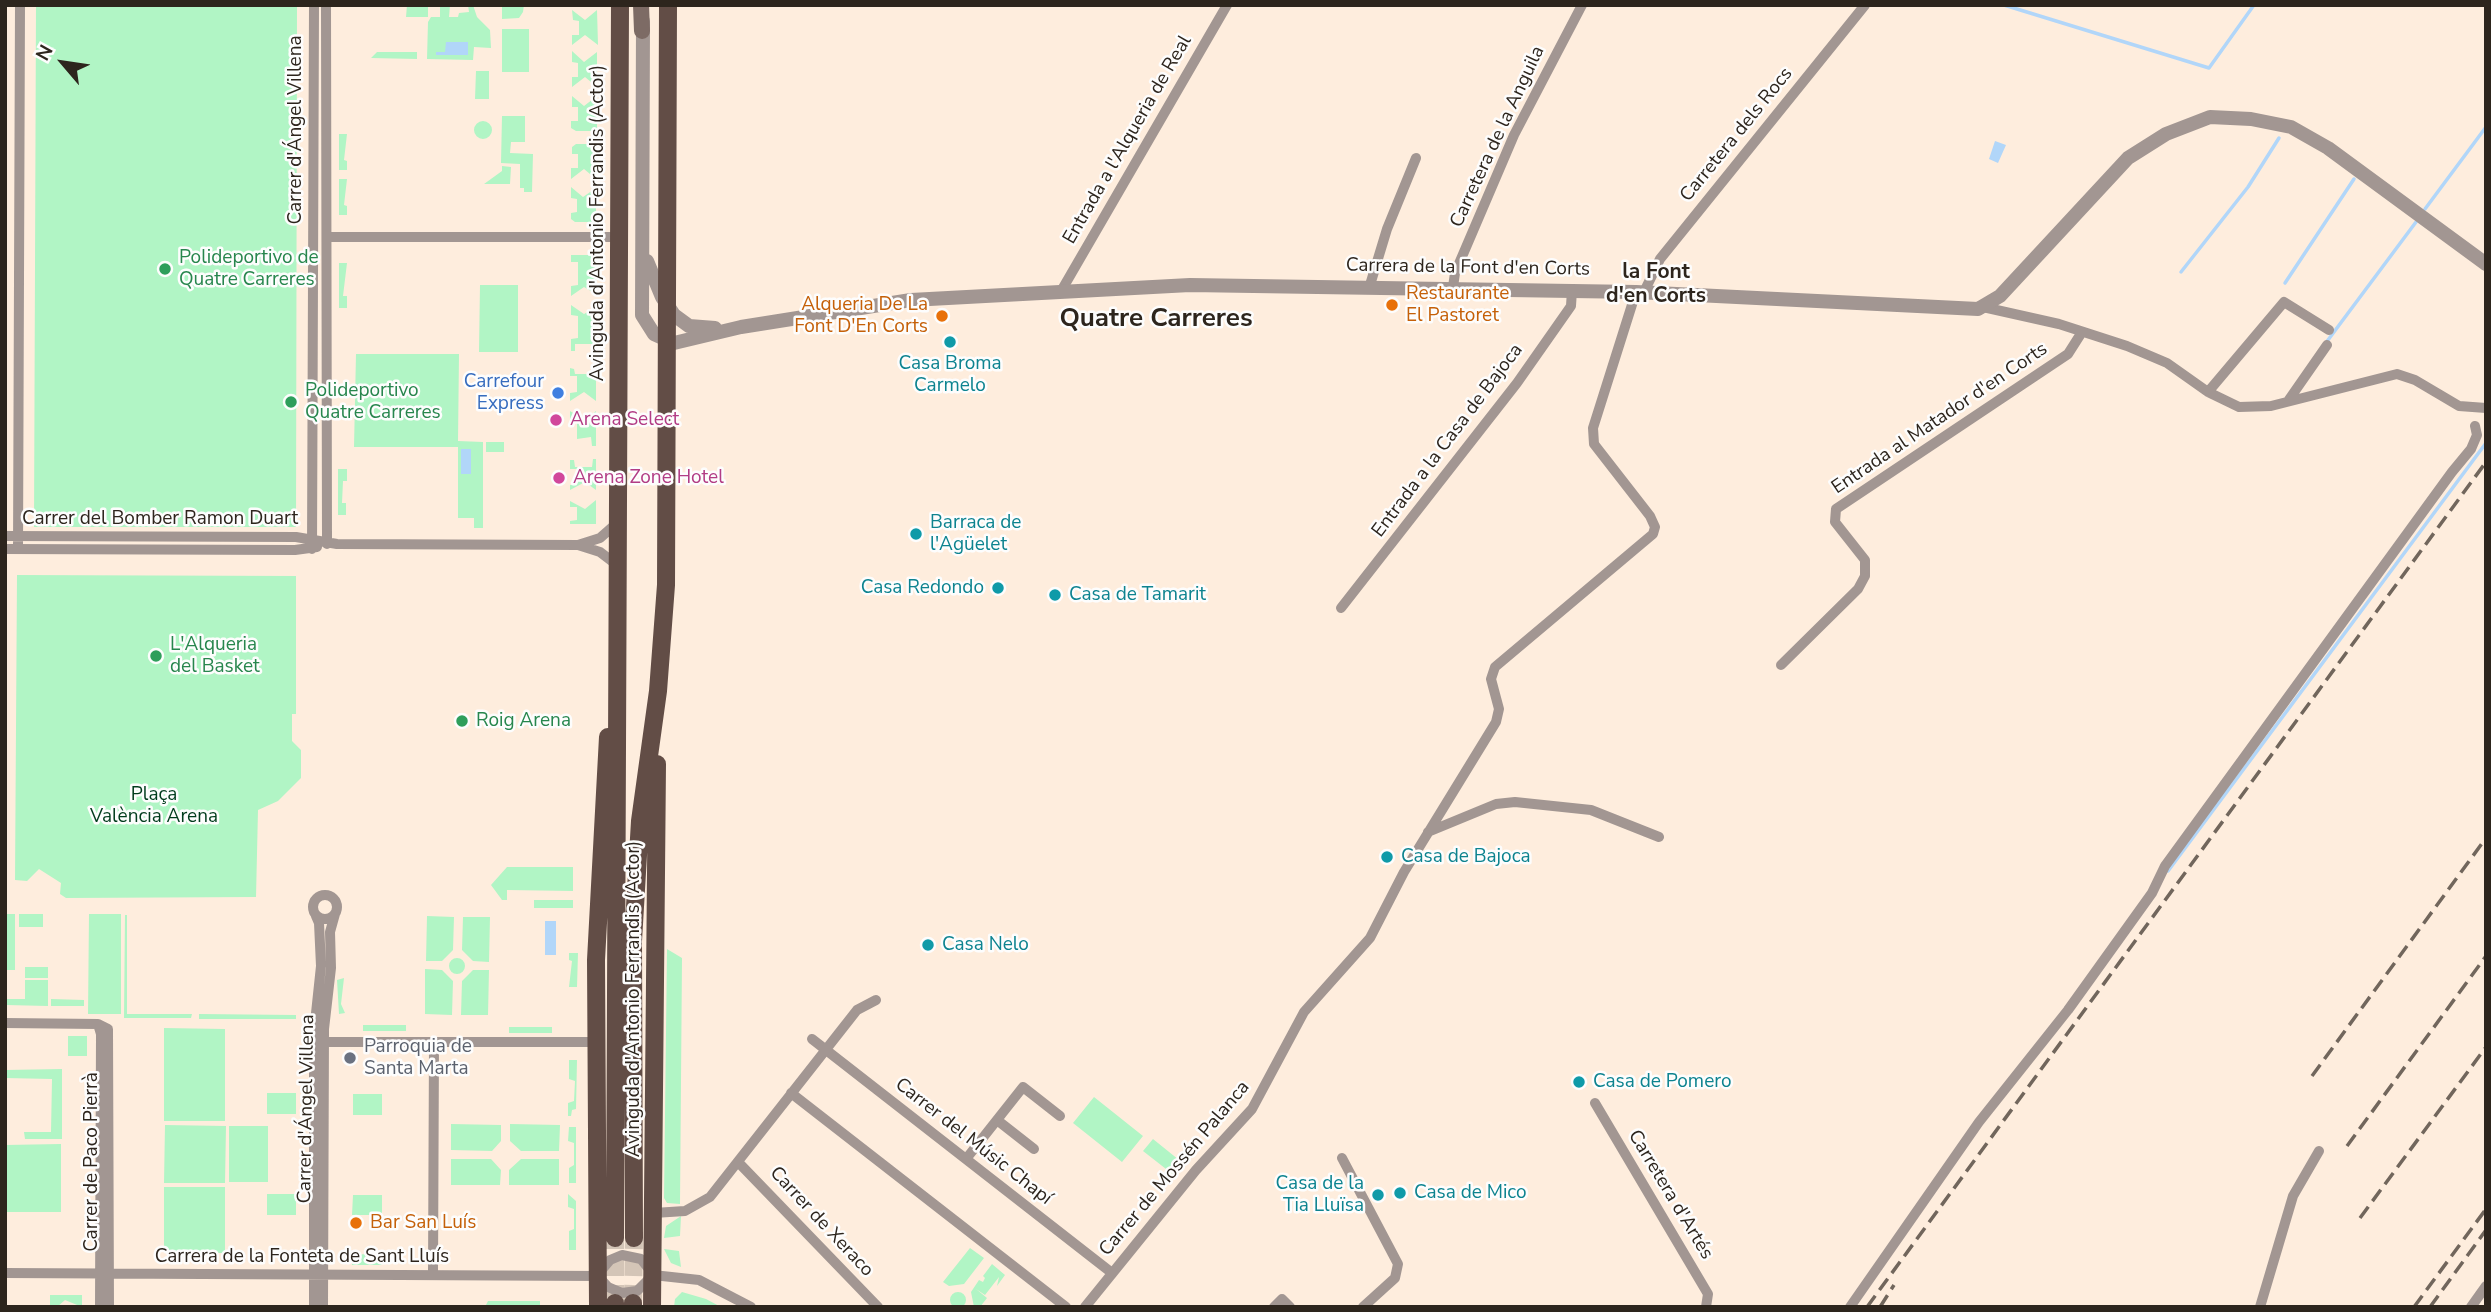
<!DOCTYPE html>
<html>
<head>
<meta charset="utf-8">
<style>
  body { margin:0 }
  #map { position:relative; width:2491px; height:1312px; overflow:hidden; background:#feeddd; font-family:"Nunito Sans",sans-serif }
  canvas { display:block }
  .frame { position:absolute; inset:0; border:7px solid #2d251d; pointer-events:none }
  .north { position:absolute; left:28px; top:28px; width:70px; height:70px; -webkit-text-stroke:5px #fdfdfd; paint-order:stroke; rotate:299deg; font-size:19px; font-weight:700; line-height:28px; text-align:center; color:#2d251d }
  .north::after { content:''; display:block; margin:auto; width:24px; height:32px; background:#2d251d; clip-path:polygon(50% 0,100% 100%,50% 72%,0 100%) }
</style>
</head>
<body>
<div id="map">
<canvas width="2491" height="1312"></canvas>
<div class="frame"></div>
<div class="north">N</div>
</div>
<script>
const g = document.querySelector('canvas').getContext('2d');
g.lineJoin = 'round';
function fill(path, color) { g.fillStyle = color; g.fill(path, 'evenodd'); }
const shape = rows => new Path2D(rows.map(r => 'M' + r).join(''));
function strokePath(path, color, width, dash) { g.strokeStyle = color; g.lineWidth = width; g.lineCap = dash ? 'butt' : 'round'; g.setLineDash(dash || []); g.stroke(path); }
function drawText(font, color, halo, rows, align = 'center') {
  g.font = font + ' "Nunito Sans",sans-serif'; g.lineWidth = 5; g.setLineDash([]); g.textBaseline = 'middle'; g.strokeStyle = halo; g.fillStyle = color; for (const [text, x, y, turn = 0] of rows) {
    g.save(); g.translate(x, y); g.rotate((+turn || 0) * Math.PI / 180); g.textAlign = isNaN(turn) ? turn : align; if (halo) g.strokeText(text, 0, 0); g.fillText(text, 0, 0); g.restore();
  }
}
const green = shape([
  [36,5,297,5,296,527,34,527],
  [407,5,428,5,428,17,406,17],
  [440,5,450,5,449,17,458,17,459,13,469,12,468,5,473,5,477,17,490,30,491,48,474,47,473,60,427,59,428,22,431,17,440,17],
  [502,5,524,5,523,12,519,18,502,19],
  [572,10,585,20,597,10,598,45,585,35,572,45,572,35,579,35,579,21,573,20],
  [502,29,529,29,529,72,502,72],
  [572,51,584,62,597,52,597,87,585,77,572,87,572,77,578,77,578,63,572,62],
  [377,52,417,52,417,59,371,58],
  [476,71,489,71,489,99,475,99],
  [572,96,584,106,597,96,597,131,576,131,571,128,571,121,578,121,578,107,572,107],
  [502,116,525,116,525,142,511,142,510,153,533,154,532,192,524,192,524,188,520,188,520,164,501,163],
  '474 130a9 9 0 1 1 18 0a9 9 0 1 1-18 0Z',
  [339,134,347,134,344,160,347,161,347,170,339,170],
  [576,144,597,144,596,179,584,169,571,179,571,168,578,168,578,154,572,154,572,147],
  [502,166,511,167,510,184,484,184,502,171],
  [339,179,347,179,344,205,347,206,347,215,339,215],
  [571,187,583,197,596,188,596,222,575,222,571,219,571,213,577,212,577,199,571,198],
  [571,255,597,255,596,294,584,287,571,296,571,286,578,285,578,262,571,262],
  [339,263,347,263,343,296,347,296,347,308,339,308],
  [480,285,518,285,518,352,479,352],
  [571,305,584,314,596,307,596,351,593,344,575,344,575,351,571,351,571,339,578,338,578,316,571,315],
  [356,354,459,354,458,441,483,442,483,528,474,528,474,518,458,518,458,447,354,447],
  [592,367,596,367,596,401,584,392,570,401,570,393,577,392,577,376,570,376,570,368,574,369,575,374,592,374],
  [570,411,585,420,596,411,596,446,592,446,591,437,577,439,577,420,570,420],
  [486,442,504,442,504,452,486,452],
  [593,459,596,459,596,490,585,482,570,490,570,485,577,484,577,469,570,469,570,460,574,460,575,467,592,467],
  [338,469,347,469,347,481,343,481,342,503,346,503,346,515,338,515],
  [596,500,596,524,570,524,570,521,577,520,577,507,570,507,570,501,585,509],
  [17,575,296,576,296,714,292,714,292,741,301,750,301,778,278,801,258,810,256,897,66,898,60,894,61,883,39,869,27,881,15,880],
  [507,867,573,867,573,891,507,890,507,900,502,900,491,885],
  [534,900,573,900,573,908,534,908],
  [5,914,15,914,15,970,5,970],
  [19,914,43,914,43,927,19,927],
  [89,914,121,914,121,1014,88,1014],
  [125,915,127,915,127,1014,192,1014,191,1018,124,1018],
  [427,916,454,917,453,950,442,961,426,961],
  [463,917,490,917,489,962,473,961,462,950],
  [667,949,682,958,680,1204,667,1203,664,1198],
  [569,953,578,953,577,987,569,987,572,961,569,960],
  '449 966a8 8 0 1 1 16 0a8 8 0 1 1-16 0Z',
  [25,967,48,967,48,978,25,978],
  [425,969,442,970,453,981,452,1015,425,1014],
  [473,970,489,970,488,1015,461,1015,462,981],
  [344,978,341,1004,345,1013,339,1014,337,980],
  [25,980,48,980,48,1006,6,1005,6,999,25,999],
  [51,999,84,1000,84,1006,51,1006],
  [199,1014,296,1015,296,1019,199,1019],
  [363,1025,406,1025,406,1031,363,1031],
  [509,1027,552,1027,552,1033,509,1033],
  [164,1028,225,1029,225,1121,164,1121],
  [68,1036,87,1036,87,1056,68,1056],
  [569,1060,577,1060,576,1109,572,1110,571,1116,568,1116,568,1103,574,1101,575,1081,569,1079],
  [62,1069,62,1139,25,1139,24,1132,51,1132,52,1079,5,1078,5,1070],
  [267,1093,296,1093,296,1114,267,1114],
  [353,1094,382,1094,382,1115,353,1115],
  [1094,1097,1143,1136,1122,1162,1073,1123],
  [451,1124,501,1125,501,1141,492,1151,451,1150],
  [510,1124,560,1125,559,1151,521,1151,510,1141],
  [165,1125,226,1126,225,1183,164,1183],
  [229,1126,268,1126,268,1182,229,1182],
  [569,1127,576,1127,576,1183,569,1183,569,1168,574,1165,574,1143,568,1141],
  [1153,1139,1184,1164,1175,1176,1143,1151],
  [61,1144,61,1212,5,1212,5,1145],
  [451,1159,491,1159,501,1170,500,1185,451,1185],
  [521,1159,559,1159,559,1185,509,1185,509,1170],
  [164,1187,225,1187,225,1253,164,1253],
  [267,1194,296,1194,296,1215,267,1215],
  [568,1194,576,1201,576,1250,569,1250,569,1231,574,1229,574,1209,568,1207],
  [353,1195,382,1195,382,1215,352,1215],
  [681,1216,680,1236,664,1238,666,1226],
  [970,1248,984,1258,964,1284,949,1286,943,1282],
  [664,1249,679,1251,681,1267,671,1263],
  [352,1254,390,1255,381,1265,352,1265],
  [992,1264,1005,1275,997,1286,999,1277,985,1295,976,1289,987,1298,980,1307,974,1307,971,1292,979,1280,983,1282,985,1278,983,1276],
  [682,1292,706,1299,721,1307,674,1307,675,1299],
  '950 1300a8 8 0 1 1 16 0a8 8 0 1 1-16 0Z',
  [50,1295,82,1295,82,1307,65,1300,57,1307,50,1307],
  [488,1301,540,1301,540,1307,488,1307,486,1305]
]);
const water = shape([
  [446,42,468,42,468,55,436,55,436,52,445,52],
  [1995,141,2006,145,1998,163,1989,159],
  [461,449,471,449,471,474,461,474],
  [545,921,556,921,556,955,545,955]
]);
const stream = shape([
  [2004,5,2209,68,2254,5],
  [2425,209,2486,127],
  [2181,272,2248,187,2279,138],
  [2285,283,2354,179],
  [2325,344,2416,222],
  [2168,871,2486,443]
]);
const primaryTunnel = shape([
  [615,1303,615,1238],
  [633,1303,634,1238]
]);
const minor = shape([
  [326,5,327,544],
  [328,237,620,237],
  [1370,285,1387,229,1416,158],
  [1453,287,1455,273,1514,135,1582,5],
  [1644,292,1660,259,1865,5],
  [1060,293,1227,5],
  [1983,307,2059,324,2127,346,2167,363,2208,392,2239,407,2271,406,2397,374,2415,380,2459,406,2486,408],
  [2208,392,2284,302,2329,330],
  [2288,401,2327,345],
  [5,536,296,537,337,544,578,545,600,552,617,565],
  [578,545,600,538,617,523],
  [5,549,295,550,317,547],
  [18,549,20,5],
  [312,549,314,5],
  [1341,608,1517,383,1571,306,1572,290],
  [1781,665,1858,589,1865,576,1865,560,1835,522,1836,509,2068,354,2082,332],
  [1428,832,1496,804,1515,802,1591,810,1659,837],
  '313 907a12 12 0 1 1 24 0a12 12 0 1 1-24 0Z',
  [5,1023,98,1024,108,1029,109,1307],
  [98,1024,101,1034,100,1307],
  [812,1039,1112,1273],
  [318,1042,595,1042],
  [791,1093,1066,1307],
  [1595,1103,1708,1294,1706,1307],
  [997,1120,1034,1149],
  [1342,1158,1398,1264,1395,1278,1363,1307],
  [966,1159,1023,1087,1060,1116],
  [738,1162,878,1307],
  [654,1213,685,1211,710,1197,857,1010,876,1000],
  [5,1273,598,1276],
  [599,1273,610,1260,622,1255,641,1259,652,1273],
  [433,1275,434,1042],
  [653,1275,699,1280,751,1307],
  [598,1276,608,1287,622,1293,637,1291,652,1276],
  [314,1307,314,1032,321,966,319,923,316,916],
  [323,1307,324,1029,331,968,330,932,335,914],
  [1085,1307,1196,1170,1252,1109,1304,1012,1370,938,1404,872,1496,722,1499,709,1491,679,1495,667,1653,534,1655,527,1650,516,1594,444,1593,428,1636,292],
  [1274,1307,1282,1299,1290,1307],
  [1850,1307,1979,1122,2068,1010,2152,893,2165,866,2452,472,2471,449,2477,435,2475,426],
  [2260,1307,2293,1196,2319,1151],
  [2471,1307,2486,1286]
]);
const tertiary = shape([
  [643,21,642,315,654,334,674,343,741,327,911,300,1190,285,1636,292,1978,309,2000,296,2128,158,2166,134,2210,117,2251,119,2291,127,2328,148,2486,264],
  [647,261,662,297,674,315,689,326,715,328]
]);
const secondary = shape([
  [641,5,642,31]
]);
const primary = shape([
  [615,1238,620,5],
  [634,1238,633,941,640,821,658,691,666,585,668,5],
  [598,1307,596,960,608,737],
  [615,1307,615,1303],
  [633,1307,633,1303],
  [652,1307,657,764]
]);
const rail = shape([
  [2312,1076,2486,838],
  [2347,1146,2486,956],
  [2360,1218,2486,1047],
  [1867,1307,2486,462],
  [1880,1307,1894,1285],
  [2414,1307,2486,1209],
  [2430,1307,2486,1230]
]);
const markers = [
  [165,269,7,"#2e9e5b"],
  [1392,305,7,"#e8710a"],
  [942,316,7,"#e8710a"],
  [950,342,7,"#0f9aa8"],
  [558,393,7,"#3f7fe0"],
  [291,402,7,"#2e9e5b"],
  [556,420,7,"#d1479c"],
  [559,478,7,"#d1479c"],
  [916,534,7,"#0f9aa8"],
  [998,588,7,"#0f9aa8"],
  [1055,595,7,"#0f9aa8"],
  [156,656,7,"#2e9e5b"],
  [462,721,7,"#2e9e5b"],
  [1387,857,7,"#0f9aa8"],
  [928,945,7,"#0f9aa8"],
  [350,1058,7,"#6b7280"],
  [1579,1082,7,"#0f9aa8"],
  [1400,1193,7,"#0f9aa8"],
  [1378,1195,7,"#0f9aa8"],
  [356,1223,7,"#e8710a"]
];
const streetNames = [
  ["Carrer d'Ángel Villena",296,130,-90],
  ["Carretera dels Rocs",1737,135,-51],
  ["Carretera de la Anguila",1498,137,-65],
  ["Entrada a l'Alqueria de Real",1128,140,-60],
  ["Avinguda d'Antonio Ferrandis (Actor)",598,223,-90],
  ["Carrera de la Font d'en Corts",1468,268,1],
  ["Entrada al Matador d'en Corts",1940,419,-34],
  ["Entrada a la Casa de Bajoca",1448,441,-53],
  ["Carrer del Bomber Ramon Duart",160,519],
  ["Avinguda d'Antonio Ferrandis (Actor)",634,999,-90],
  ["Carrer d'Ángel Villena",307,1109,-89],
  ["Carrer del Músic Chapí",973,1142,38],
  ["Carrer de Paco Pierrà",92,1162,-90],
  ["Carrer de Mossén Palanca",1175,1169,-50],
  ["Carretera d'Artés",1670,1195,59],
  ["Carrer de Xeraco",821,1222,47],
  ["Carrera de la Fonteta de Sant Lluís",302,1257]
];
const leisureNames = [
  ["Polideportivo de",179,258],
  ["Quatre Carreres",179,280],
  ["Polideportivo",305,391],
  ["Quatre Carreres",305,413],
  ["L'Alqueria",170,645],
  ["del Basket",170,667],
  ["Roig Arena",476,721]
];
const foodNames = [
  ["Restaurante",1406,294],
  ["El Pastoret",1406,316],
  ["Alqueria De La",928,305,"right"],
  ["Font D'En Corts",928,327,"right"],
  ["Bar San Luís",370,1223]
];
const cultureNames = [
  ["Casa Broma",950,364,"center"],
  ["Carmelo",950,386,"center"],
  ["Barraca de",930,523],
  ["l'Agüelet",930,545],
  ["Casa Redondo",984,588,"right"],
  ["Casa de Tamarit",1069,595],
  ["Casa de Bajoca",1401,857],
  ["Casa Nelo",942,945],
  ["Casa de Pomero",1593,1082],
  ["Casa de la",1364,1184,"right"],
  ["Tia Lluïsa",1364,1206,"right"],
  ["Casa de Mico",1414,1193]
];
const shopNames = [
  ["Carrefour",544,382],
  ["Express",544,404]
];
const hotelNames = [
  ["Arena Select",570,420],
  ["Arena Zone Hotel",573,478]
];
const parkNames = [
  ["Plaça",154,795],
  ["València Arena",154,817]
];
const worshipNames = [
  ["Parroquia de",364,1047],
  ["Santa Marta",364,1069]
];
const neighbourhoodNames = [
  ["la Font",1656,273],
  ["d'en Corts",1656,297]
];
const districtNames = [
  ["Quatre Carreres",1156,320]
];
fill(green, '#b1f5c5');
fill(water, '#b1d6f9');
strokePath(stream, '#b1d6f9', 3.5);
strokePath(primaryTunnel, '#d4c5b7', 18, [18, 9]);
strokePath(minor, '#a29692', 10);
strokePath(tertiary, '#a29692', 14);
strokePath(secondary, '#7d6b65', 16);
strokePath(primary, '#624d46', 18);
strokePath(rail, '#71665c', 3.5, [14, 7]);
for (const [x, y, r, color] of markers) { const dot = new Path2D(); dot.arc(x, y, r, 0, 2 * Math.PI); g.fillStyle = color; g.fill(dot); strokePath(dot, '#fdfdfd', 2.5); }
drawText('19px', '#2d251d', '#fdfdfd', streetNames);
drawText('19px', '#27864d', '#fdfdfd', leisureNames, 'left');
drawText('19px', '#c56008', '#fdfdfd', foodNames, 'left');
drawText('19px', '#0d838f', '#fdfdfd', cultureNames, 'left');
drawText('19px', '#366cbe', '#fdfdfd', shopNames, 'right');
drawText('19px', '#b23c85', '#fdfdfd', hotelNames, 'left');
drawText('19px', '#003c1c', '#fdfdfd', parkNames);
drawText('19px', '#5b616d', '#fdfdfd', worshipNames, 'left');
drawText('bold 21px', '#2d251d', '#fdfdfd', neighbourhoodNames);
drawText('bold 26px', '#2d251d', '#fdfdfd', districtNames);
</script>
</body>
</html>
